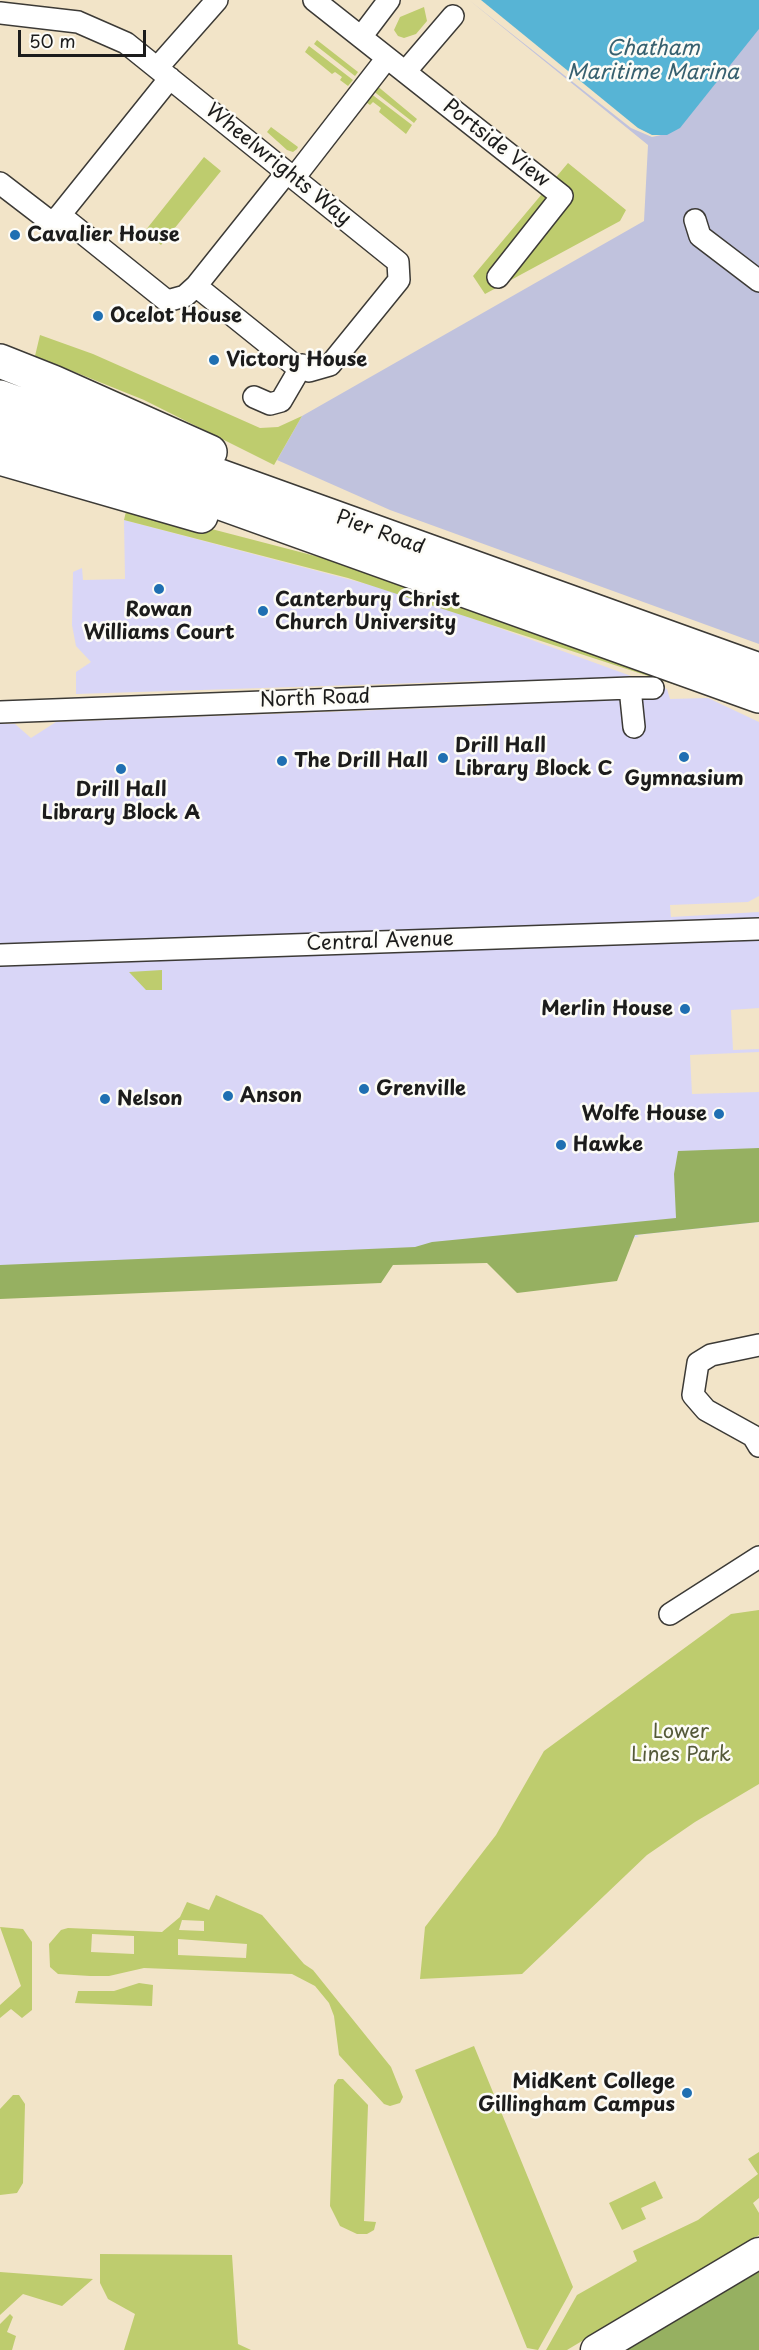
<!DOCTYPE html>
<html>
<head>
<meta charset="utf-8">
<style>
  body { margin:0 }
  #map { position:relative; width:759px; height:2350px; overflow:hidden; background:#f2e4c8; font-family:"Playpen Sans",sans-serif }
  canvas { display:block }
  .scale { position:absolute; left:18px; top:30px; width:128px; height:27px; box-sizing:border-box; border:3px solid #1c1c1c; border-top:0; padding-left:8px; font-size:18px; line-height:21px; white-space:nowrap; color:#1c1c1c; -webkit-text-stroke:4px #fdfcf7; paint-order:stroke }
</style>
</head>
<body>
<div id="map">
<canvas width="759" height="2350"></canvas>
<div class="scale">50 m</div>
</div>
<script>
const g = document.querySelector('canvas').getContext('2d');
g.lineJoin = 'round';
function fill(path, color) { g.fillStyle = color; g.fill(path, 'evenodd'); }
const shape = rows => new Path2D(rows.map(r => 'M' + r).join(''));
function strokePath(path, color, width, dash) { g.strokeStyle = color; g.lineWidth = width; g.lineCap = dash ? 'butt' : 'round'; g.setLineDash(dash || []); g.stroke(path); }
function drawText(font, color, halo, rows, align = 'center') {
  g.font = font + ' "Playpen Sans",sans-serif'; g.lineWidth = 5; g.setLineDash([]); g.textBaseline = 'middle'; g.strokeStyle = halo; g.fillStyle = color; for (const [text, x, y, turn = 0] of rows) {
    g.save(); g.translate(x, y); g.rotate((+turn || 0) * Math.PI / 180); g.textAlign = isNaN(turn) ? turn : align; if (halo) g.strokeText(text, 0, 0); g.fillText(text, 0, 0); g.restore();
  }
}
const built = shape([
  [124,520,408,595,667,689,670,699,708,698,759,722,759,896,748,902,670,905,671,917,759,912,759,1008,731,1010,733,1050,759,1049,759,1052,690,1055,692,1094,759,1092,759,1222,636,1235,639,1237,301,1264,0,1275,0,724,15,724,31,738,56,722,487,706,480,681,76,694,76,672,91,662,76,646,72,625,73,572,82,568,83,580,125,579]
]);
const industrial = shape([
  [469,0,631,128,652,137,670,133,759,24,759,644,390,510,277,460,302,416,644,221,648,145]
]);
const green = shape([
  [424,7,427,21,416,34,404,38,398,36,394,30,400,17],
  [317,40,358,72,355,76,314,44],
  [309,46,353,80,348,86,340,80,342,77,335,72,332,74,305,52],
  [376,85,417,119,414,123,372,90],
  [370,93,412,125,406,134,379,112,381,108,373,102,370,105,363,100],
  [271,127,298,147,297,149,293,152,287,150,267,132],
  [204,157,221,171,161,245,145,231],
  [568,163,626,210,620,221,485,294,473,276],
  [40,335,93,354,260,428,278,427,302,416,274,465,144,400,35,356],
  [127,507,396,577,690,686,688,689,348,578,124,520],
  [162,970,162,990,146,990,129,972],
  [759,1610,759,1784,695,1822,647,1855,522,1974,420,1979,425,1927,496,1835,544,1751,731,1614],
  [216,1895,262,1915,304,1964,313,1970,391,2067,403,2097,400,2103,390,2106,384,2104,339,2055,334,2016,329,2003,315,1986,292,1974,144,1968,109,1976,90,1976,58,1974,50,1967,49,1944,61,1930,68,1928,162,1932,180,1917,187,1902,209,1910],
  [182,1920,204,1921,204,1931,179,1930],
  [92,1934,134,1936,134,1954,91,1952],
  [178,1939,247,1944,246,1958,178,1955],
  [0,1927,23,1929,32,1942,32,2010,22,2018,11,2009,0,2018,0,2005,21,1986],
  [139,1983,153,1985,152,2006,75,2003,78,1991,114,1991],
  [474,2046,573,2287,538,2350,527,2348,415,2070],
  [338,2079,343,2079,368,2105,364,2221,376,2222,374,2230,367,2234,357,2234,340,2226,330,2206,334,2085],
  [13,2095,19,2095,25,2104,23,2183,17,2193,0,2195,0,2109],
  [759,2152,759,2198,753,2203,759,2213,759,2235,567,2350,546,2350,577,2295,637,2261,633,2251,698,2220,758,2174,748,2159],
  [655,2181,663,2198,641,2208,646,2219,622,2230,609,2203],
  [100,2254,232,2255,238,2344,251,2350,124,2350,135,2314,108,2299,100,2283],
  [0,2272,80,2278,93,2279,62,2306,23,2294,0,2315],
  [10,2314,13,2317,7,2332,16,2336,12,2350,0,2350,0,2324]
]);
const forest = shape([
  [759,1148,759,1222,635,1235,617,1281,517,1293,487,1263,393,1265,381,1283,0,1299,0,1265,415,1247,432,1242,676,1218,674,1174,678,1151],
  [759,2269,759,2350,624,2350]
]);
const water = shape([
  [481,0,759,0,759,29,680,128,667,135,652,135,638,128]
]);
const minor = shape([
  [314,0,562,196,498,277],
  [0,13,78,22,126,43,398,262,399,280,330,365,309,371,293,364,196,286,185,296,167,301,60,215,170,78],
  [361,37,389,0],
  [157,68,217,0],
  [405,72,453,16],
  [294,178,387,58],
  [0,183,52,223,60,215],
  [695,220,700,236,759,281],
  [196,286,287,172],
  [254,397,270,404,281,401,302,365],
  [630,688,653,688],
  [0,712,630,688,634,727],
  [0,955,759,929],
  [759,1345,711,1355,698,1363,693,1395,706,1410,753,1436,759,1446],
  [670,1614,759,1557]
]);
const secondary = shape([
  [596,2350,759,2253]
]);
const primary = shape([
  [0,361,53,382,210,452],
  [0,397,759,670],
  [0,424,759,696],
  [0,458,201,516]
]);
const markers = [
  [15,235,6,"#1f6fb2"],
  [98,316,6,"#1f6fb2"],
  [214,360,6,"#1f6fb2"],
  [159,589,6,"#1f6fb2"],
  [263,611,6,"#1f6fb2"],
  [684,757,6,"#1f6fb2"],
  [443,758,6,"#1f6fb2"],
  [282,761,6,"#1f6fb2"],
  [121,769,6,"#1f6fb2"],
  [685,1009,6,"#1f6fb2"],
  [364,1089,6,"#1f6fb2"],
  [228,1096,6,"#1f6fb2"],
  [105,1099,6,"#1f6fb2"],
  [719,1114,6,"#1f6fb2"],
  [561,1145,6,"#1f6fb2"],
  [687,2093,6,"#1f6fb2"]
];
const streetNames = [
  ["Portside View",496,144,38],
  ["Wheelwrights Way",278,165,39],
  ["Pier Road",380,533,20],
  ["North Road",315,699,-2],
  ["Central Avenue",380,942,-2]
];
const poiNames = [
  ["Cavalier House",27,235],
  ["Ocelot House",110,316],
  ["Victory House",226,360],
  ["Canterbury Christ",275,600],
  ["Church University",275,623],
  ["Rowan",159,610,"center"],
  ["Williams Court",159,633,"center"],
  ["Drill Hall",455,746],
  ["Library Block C",455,769],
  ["The Drill Hall",294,761],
  ["Gymnasium",684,779,"center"],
  ["Drill Hall",121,790,"center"],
  ["Library Block A",121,813,"center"],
  ["Merlin House",673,1009,"right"],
  ["Grenville",376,1089],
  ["Anson",240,1096],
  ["Nelson",117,1099],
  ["Wolfe House",707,1114,"right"],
  ["Hawke",573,1145],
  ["MidKent College",675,2082,"right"],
  ["Gillingham Campus",675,2105,"right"]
];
const parkNames = [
  ["Lower",681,1732],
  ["Lines Park",681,1755]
];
const waterNames = [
  ["Chatham",653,49],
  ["Maritime Marina",653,73]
];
fill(built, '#d9d6f7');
fill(industrial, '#c0c2dd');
fill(green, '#becc6e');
fill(forest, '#96b061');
fill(water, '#57b4d5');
strokePath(minor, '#3c3a36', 24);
strokePath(secondary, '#3c3a36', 33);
strokePath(primary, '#3c3a36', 36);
strokePath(minor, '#fff', 21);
strokePath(secondary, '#fff', 30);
strokePath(primary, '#fff', 33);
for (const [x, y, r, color] of markers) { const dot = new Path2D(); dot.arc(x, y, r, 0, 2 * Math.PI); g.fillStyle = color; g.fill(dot); strokePath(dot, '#fdfcf7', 2); }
drawText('20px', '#1c1c1c', '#fdfcf7', streetNames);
drawText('bold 20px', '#1c1c1c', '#fdfcf7', poiNames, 'left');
drawText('20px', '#555a39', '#fdfcf7', parkNames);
drawText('italic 21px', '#37606f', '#fdfcf7', waterNames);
</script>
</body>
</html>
